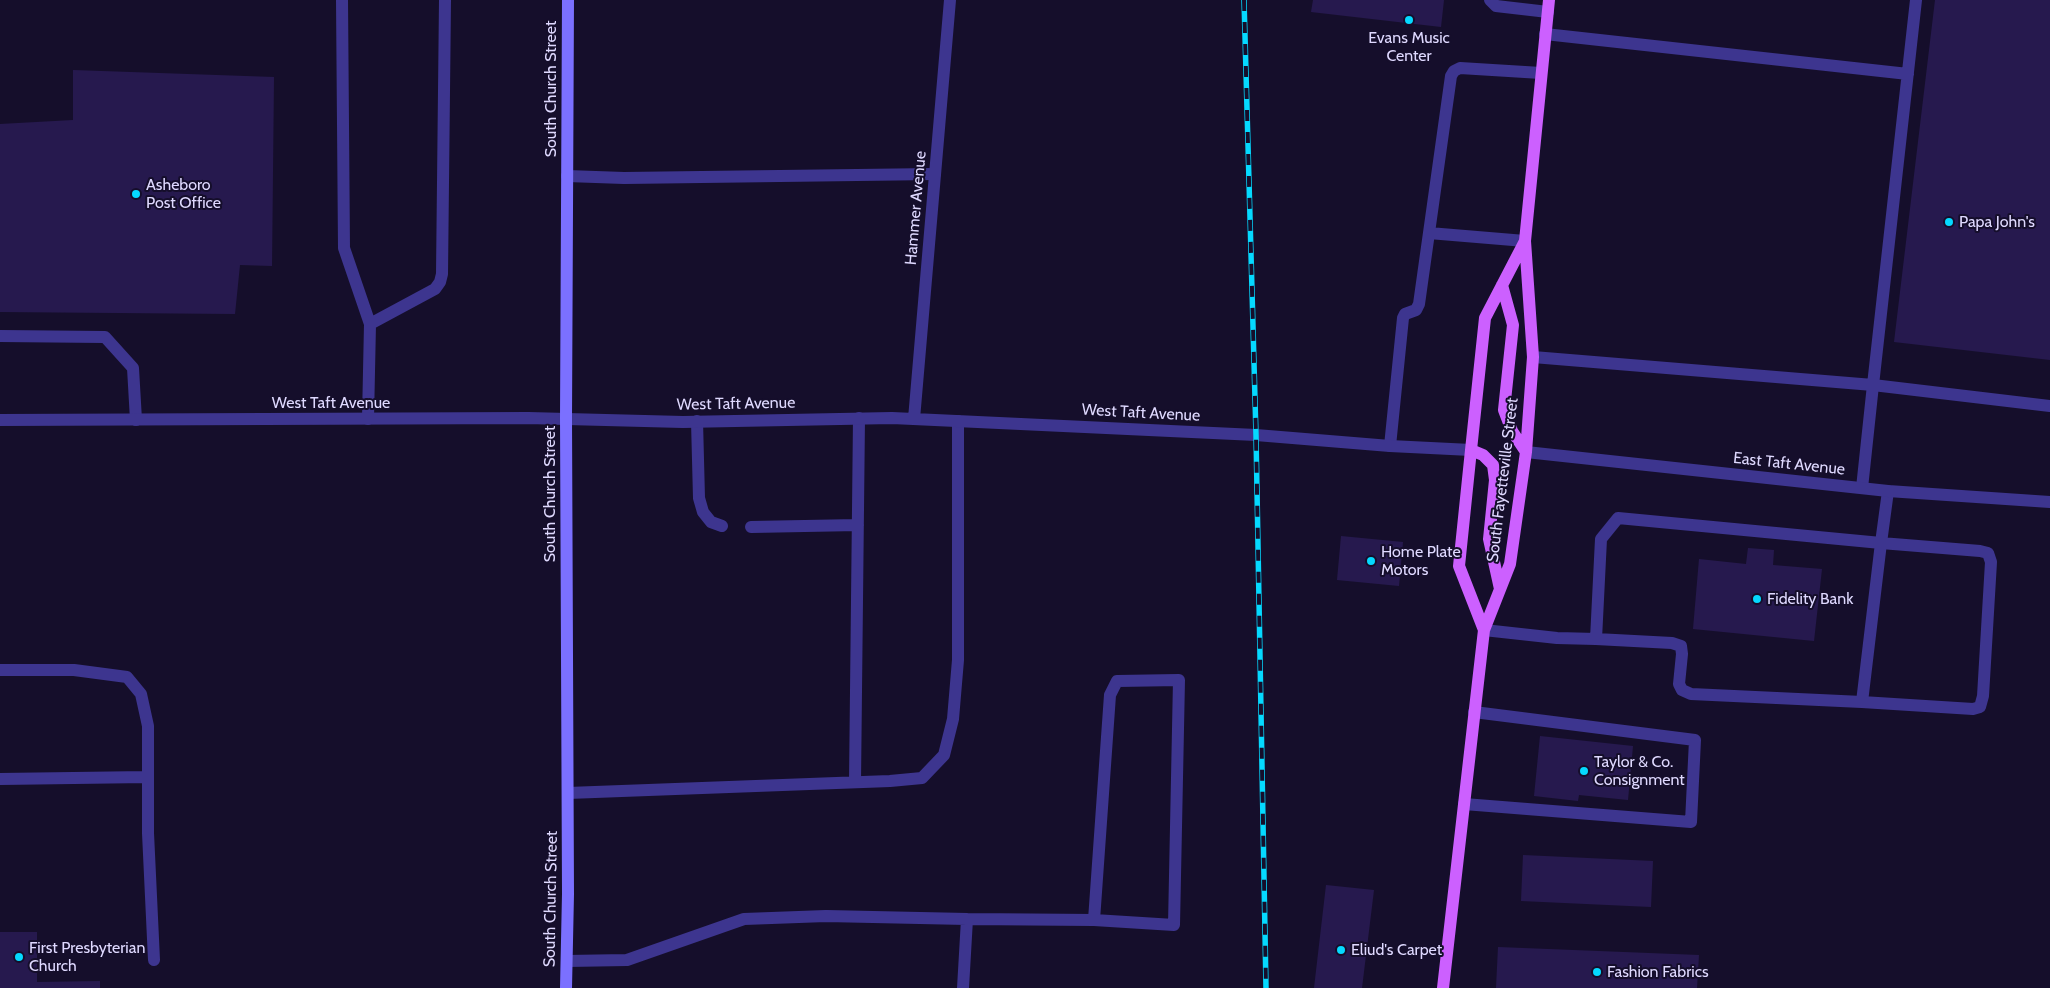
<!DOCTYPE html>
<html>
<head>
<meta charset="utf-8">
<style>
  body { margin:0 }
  canvas { display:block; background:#150e2b }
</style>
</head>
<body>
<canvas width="2050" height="988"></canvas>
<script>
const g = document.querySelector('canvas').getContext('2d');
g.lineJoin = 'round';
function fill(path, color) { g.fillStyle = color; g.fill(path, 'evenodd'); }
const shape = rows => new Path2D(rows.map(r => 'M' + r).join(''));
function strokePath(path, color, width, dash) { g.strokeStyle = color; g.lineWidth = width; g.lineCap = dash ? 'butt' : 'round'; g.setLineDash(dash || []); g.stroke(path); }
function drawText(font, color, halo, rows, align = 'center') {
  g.font = font + ' Cabin,sans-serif'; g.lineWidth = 4; g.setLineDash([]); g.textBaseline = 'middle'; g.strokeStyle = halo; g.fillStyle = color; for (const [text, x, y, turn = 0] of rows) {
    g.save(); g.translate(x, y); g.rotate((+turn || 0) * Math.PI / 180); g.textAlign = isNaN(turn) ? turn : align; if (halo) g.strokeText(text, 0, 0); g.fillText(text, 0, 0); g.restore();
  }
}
const building = shape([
  [1313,0,1444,0,1441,27,1311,12],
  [1935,0,2050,0,2050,360,1894,342],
  [73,70,274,77,272,266,240,265,235,314,0,312,0,124,73,120],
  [1341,536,1403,542,1399,586,1337,580],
  [1748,548,1774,550,1773,565,1822,569,1814,641,1693,629,1699,559,1746,564],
  [1540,736,1633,746,1628,800,1579,795,1578,801,1534,796],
  [1523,855,1653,861,1651,907,1521,901],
  [1326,885,1374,890,1362,988,1314,988],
  [0,932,37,932,37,982,100,981,100,988,0,988],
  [1498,947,1699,955,1697,988,1496,988]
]);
const lane = shape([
  [342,0,344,248,370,324,368,419],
  [1490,0,1496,6,1548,12],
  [1545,34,1908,74],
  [567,176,624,178,935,174],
  [1429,233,1525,241],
  [370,324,435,289,440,282,442,274,445,0],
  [0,336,105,337,133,368,136,420],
  [1533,357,1873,385,1916,0],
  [697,421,699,498,703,512,711,522,722,526],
  [1390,446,1403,318,1405,314,1416,310,1419,304,1451,76,1454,71,1460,68,1541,73],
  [1862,488,1873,385,2050,406],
  [751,527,858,525],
  [1484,630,1557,638,1596,639,1601,539,1618,518,1881,543,1888,491],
  [1596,639,1672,643,1681,646,1682,654,1679,684,1682,690,1691,694,1862,702,1973,709,1980,707,1983,696,1991,562,1988,553,1980,551,1881,543,1862,702],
  [0,670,74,670,127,677,141,694,148,726,148,833,154,960],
  [0,779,147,777],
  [855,782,859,418],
  [568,793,890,781,922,778,944,755,953,719,958,660,958,421],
  [1464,804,1691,822,1695,740,1474,712],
  [967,919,1094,920,1110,695,1117,681,1179,680,1174,925,1094,920],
  [567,961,627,960,744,919,826,916,967,919,963,988]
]);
const street = shape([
  [914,419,950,0],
  [0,420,528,418,683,422,892,418,1256,435,1390,446,1471,450],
  [1526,452,1888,491,2050,502]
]);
const secondary = shape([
  [566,988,568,894,566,418,568,0]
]);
const primary = shape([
  [1502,285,1513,325,1504,410,1512,431,1526,452],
  [1471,450,1483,455,1493,465,1495,480,1489,539,1500,589],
  [1484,630,1459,566,1471,450,1485,318,1525,241],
  [1443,988,1484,630,1510,564,1526,452,1533,357,1525,241,1549,0]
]);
const rail = shape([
  [1244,0,1256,435,1266,988]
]);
const markers = [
  [1409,20,5,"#05d9ff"],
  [136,194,5,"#05d9ff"],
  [1949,222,5,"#05d9ff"],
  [1371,561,5,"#05d9ff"],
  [1757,599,5,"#05d9ff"],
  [1584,771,5,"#05d9ff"],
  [1341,950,5,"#05d9ff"],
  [19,957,5,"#05d9ff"],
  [1597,972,5,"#05d9ff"]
];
const poiNames = [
  ["Evans Music",1409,38,"center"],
  ["Center",1409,56,"center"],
  ["Asheboro",146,185],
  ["Post Office",146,203],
  ["Papa John's",1959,222],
  ["Home Plate",1381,552],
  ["Motors",1381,570],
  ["Fidelity Bank",1767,599],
  ["Taylor & Co.",1594,762],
  ["Consignment",1594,780],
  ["First Presbyterian",29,948],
  ["Church",29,966],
  ["Eliud's Carpet",1351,950],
  ["Fashion Fabrics",1607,972]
];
const streetNames = [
  ["South Church Street",551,89,-90],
  ["Hammer Avenue",916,208,-85],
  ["West Taft Avenue",331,403],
  ["West Taft Avenue",736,404,-1],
  ["West Taft Avenue",1141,413,3],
  ["East Taft Avenue",1789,464,6],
  ["South Fayetteville Street",1503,480,-83],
  ["South Church Street",550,494,-90],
  ["South Church Street",551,899,-89]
];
fill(building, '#26194e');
strokePath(lane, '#3d358f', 12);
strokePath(street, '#3d358f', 12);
strokePath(secondary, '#7b70ff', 12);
strokePath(primary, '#cc60ff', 12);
strokePath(rail, '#05d9ff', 5.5);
strokePath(rail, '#150e2b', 4, [11]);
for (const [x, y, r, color] of markers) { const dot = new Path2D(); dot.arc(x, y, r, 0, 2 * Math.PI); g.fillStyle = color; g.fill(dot); strokePath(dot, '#150e2b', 2); }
drawText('16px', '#dfd9ff', '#150e2b', poiNames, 'left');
drawText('16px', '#dfd9ff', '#150e2b', streetNames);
</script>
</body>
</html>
